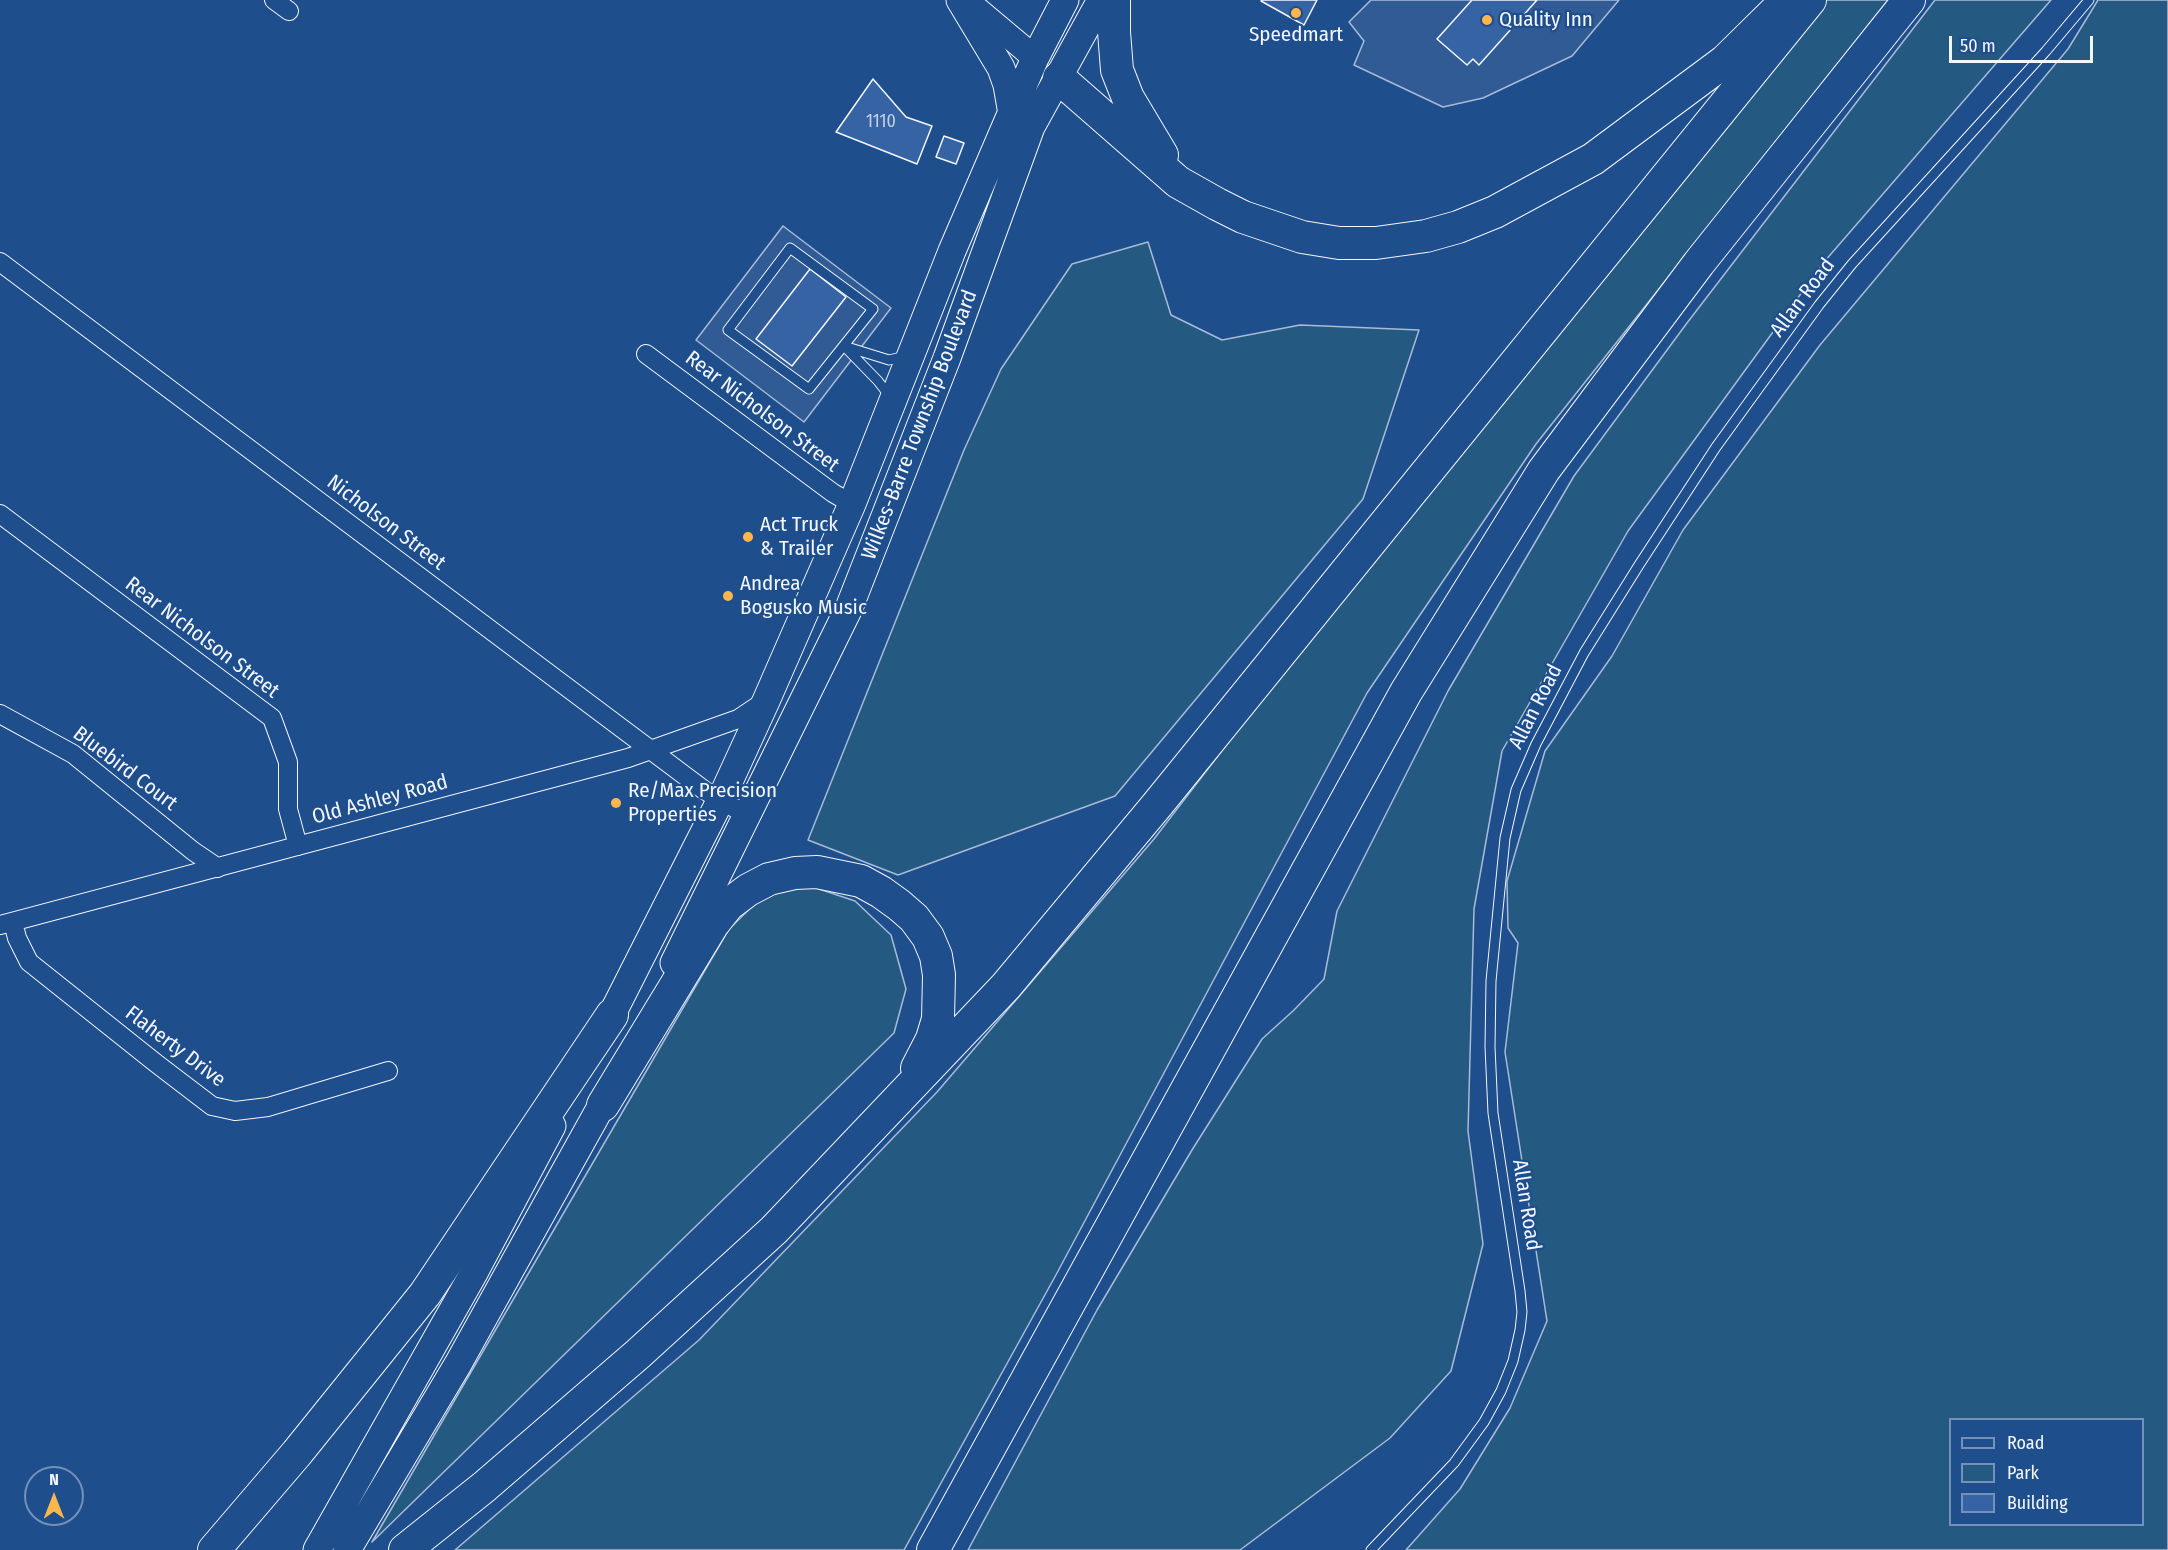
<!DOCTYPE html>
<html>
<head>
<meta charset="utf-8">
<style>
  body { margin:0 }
  #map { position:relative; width:2168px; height:1550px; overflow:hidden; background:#1f4e8c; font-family:"Fira Sans Condensed",sans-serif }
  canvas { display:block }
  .legend { position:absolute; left:1949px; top:1418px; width:195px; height:108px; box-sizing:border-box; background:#1f4e8c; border:2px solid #7391ba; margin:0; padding:8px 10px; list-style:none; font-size:18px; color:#f2f6ff }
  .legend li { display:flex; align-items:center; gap:12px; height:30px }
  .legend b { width:30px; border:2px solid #7391ba }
  .north { position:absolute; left:24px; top:1466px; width:60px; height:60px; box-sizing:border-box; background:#1f4e8c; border:2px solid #7391ba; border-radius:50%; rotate:0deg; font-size:16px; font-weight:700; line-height:24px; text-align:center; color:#f2f6ff }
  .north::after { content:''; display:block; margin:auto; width:21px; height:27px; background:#ffb74d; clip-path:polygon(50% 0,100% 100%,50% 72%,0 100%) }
  .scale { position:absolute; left:1949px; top:36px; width:144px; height:27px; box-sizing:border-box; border:3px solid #f2f6ff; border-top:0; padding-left:8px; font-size:18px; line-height:21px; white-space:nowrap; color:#f2f6ff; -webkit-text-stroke:4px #1f4e8c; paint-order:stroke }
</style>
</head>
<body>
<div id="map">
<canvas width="2168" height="1550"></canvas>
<ul class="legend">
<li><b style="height:8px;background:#1f4e8c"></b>Road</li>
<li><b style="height:16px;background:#245a82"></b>Park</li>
<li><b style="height:16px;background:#3563a3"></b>Building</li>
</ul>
<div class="north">N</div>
<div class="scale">50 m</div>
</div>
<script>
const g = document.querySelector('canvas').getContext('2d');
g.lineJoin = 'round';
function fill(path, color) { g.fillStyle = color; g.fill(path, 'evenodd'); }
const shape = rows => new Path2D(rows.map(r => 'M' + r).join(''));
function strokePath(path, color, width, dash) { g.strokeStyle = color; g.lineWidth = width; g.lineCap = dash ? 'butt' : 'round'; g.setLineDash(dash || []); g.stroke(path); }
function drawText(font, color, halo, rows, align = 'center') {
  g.font = font + ' "Fira Sans Condensed",sans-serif'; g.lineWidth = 4.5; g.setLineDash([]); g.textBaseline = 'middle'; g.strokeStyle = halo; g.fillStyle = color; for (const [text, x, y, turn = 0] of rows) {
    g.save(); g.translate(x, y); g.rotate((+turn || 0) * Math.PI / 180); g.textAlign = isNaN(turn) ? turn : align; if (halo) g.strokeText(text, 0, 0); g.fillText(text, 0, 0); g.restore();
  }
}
const green = shape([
  [1825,0,1888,0,1536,444,1367,693,1057,1273,904,1550,455,1550,699,1340,937,1092,1154,839,1390,532,1825,0],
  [1935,0,2051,0,1824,262,1628,531,1502,751,1474,909,1468,1131,1483,1244,1451,1371,1390,1438,1240,1550,968,1550,1097,1310,1192,1150,1262,1039,1294,1010,1324,979,1337,911,1448,691,1574,476,1687,323,1935,0],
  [2098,0,2168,0,2168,1550,1406,1550,1460,1489,1510,1408,1547,1321,1505,1052,1518,943,1508,928,1507,881,1545,751,1612,656,1683,530,1820,345,2068,49,2098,0],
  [1950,1420,2142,1420,2142,1524,1950,1524,1950,1420],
  [1148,242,1171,315,1222,340,1300,325,1419,330,1363,499,1115,796,898,875,808,840,964,450,1001,369,1072,264,1148,242],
  [807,885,855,901,891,935,906,989,894,1033,372,1542,729,929,764,895,807,885]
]);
const parking = shape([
  [1371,0,1619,0,1572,56,1483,98,1443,107,1354,65,1364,41,1349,22,1371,0],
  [783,226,891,308,804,422,696,340,783,226]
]);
const building = shape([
  [1262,0,1317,0,1304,25,1261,1,1262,0],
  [1472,0,1537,0,1479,65,1473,59,1467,65,1437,39,1472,0],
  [873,79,906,117,932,126,917,164,836,132,873,79],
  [944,136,964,143,956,164,936,157,944,136],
  [810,269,846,297,792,366,756,339,810,269]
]);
const service = shape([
  [790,248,873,309,809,389,728,330,790,248],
  [844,346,878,381,891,398],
  [847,347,889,360,906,356],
  [1371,1550,1454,1463,1484,1422,1501,1391,1513,1361,1520,1330,1522,1312,1520,1291,1493,1113,1490,1047,1491,981,1505,838,1516,790,1536,744,1584,653,1639,565,1716,447,1819,305,1852,264,2046,51,2089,0]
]);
const minor = shape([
  [274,0,289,11],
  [0,262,704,790,748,816],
  [646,354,833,493,852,504],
  [0,514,272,718,288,762,288,809,298,846],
  [0,714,73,754,193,851,218,868],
  [13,922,17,938,29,962,157,1064,212,1106,235,1111,268,1107,388,1071],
  [0,925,628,758,738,719,765,701]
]);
const secondary = shape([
  [966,0,1035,58]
]);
const primary = shape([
  [960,0,1001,68,1007,85,1012,114],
  [674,963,849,608,947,358,1031,127,1101,0],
  [602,1034,721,799,766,701,852,504,952,251,1035,58,1065,0],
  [317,1550,475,1271,552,1126],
  [347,1550,458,1364,613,1085]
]);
const motorway = shape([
  [1114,0,1114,32,1117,70,1128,98,1162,155],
  [1059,78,1178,182,1217,204,1243,217,1302,237,1339,243,1376,243,1426,236,1458,227,1495,212,1593,159,1725,61,1787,0],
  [603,1105,713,924,728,905,748,890,769,879,795,873,817,872,861,881,881,892,899,905,914,918,928,937,936,956,939,975,938,1019,932,1039,917,1068],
  [214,1550,297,1453,425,1294,612,1015],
  [405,1550,484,1487,638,1354,774,1230,1006,986,1157,805,1810,0],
  [933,1550,1406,692,1544,470,1699,263,1909,0]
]);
const markers = [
  [1296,13,6,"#ffb74d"],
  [1487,20,6,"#ffb74d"],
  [748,537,6,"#ffb74d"],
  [728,596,6,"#ffb74d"],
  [616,803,6,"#ffb74d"]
];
const numberNames = [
  ["1110",881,122]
];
const poiNames = [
  ["Quality Inn",1499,20],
  ["Speedmart",1296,35,"center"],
  ["Act Truck",760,525],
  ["& Trailer",760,549],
  ["Andrea",740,584],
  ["Bogusko Music",740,608],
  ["Re/Max Precision",628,791],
  ["Properties",628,815]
];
const streetNames = [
  ["Allan Road",1803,298,-53],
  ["Rear Nicholson Street",762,412,37],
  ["Wilkes-Barre Township Boulevard",920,425,-69],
  ["Nicholson Street",386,523,37],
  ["Rear Nicholson Street",202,638,37],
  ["Allan Road",1536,707,-63],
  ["Bluebird Court",125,769,37],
  ["Old Ashley Road",380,800,-15],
  ["Flaherty Drive",175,1047,37],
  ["Allan Road",1526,1205,81]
];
fill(green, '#245a82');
strokePath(green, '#a8bbd7', 1.5);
fill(parking, '#305b95');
strokePath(parking, '#a8bbd7', 1.5);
fill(building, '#3563a3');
strokePath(building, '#f2f6ff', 1.5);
strokePath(service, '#f2f6ff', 11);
strokePath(minor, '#f2f6ff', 20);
strokePath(secondary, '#f2f6ff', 26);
strokePath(primary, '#f2f6ff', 29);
strokePath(motorway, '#f2f6ff', 34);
strokePath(service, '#1f4e8c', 9);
strokePath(minor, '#1f4e8c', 18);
strokePath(secondary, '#1f4e8c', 24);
strokePath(primary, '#1f4e8c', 27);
strokePath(motorway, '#1f4e8c', 32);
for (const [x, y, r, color] of markers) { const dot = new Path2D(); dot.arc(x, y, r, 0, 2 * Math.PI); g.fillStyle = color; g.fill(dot); strokePath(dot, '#1f4e8c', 2); }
drawText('18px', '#c3d1e8', null, numberNames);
drawText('21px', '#f2f6ff', '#1f4e8c', poiNames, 'left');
drawText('21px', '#f2f6ff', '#1f4e8c', streetNames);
</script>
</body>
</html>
